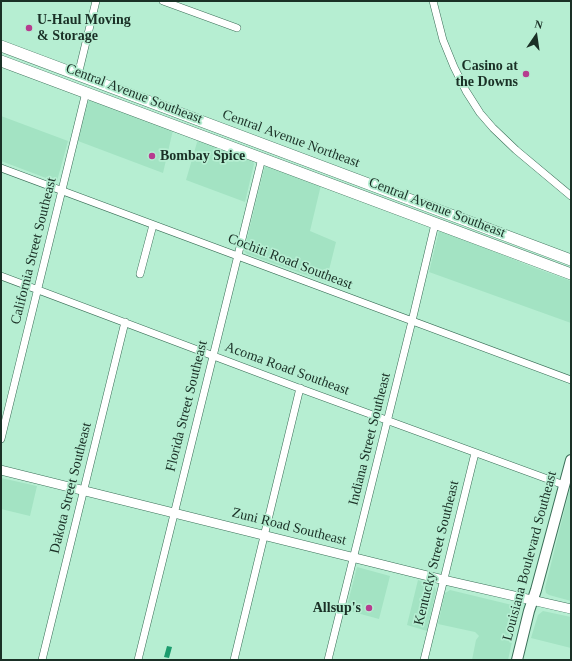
<!DOCTYPE html>
<html>
<head>
<meta charset="utf-8">
<style>
  body { margin:0 }
  #map { position:relative; width:572px; height:661px; overflow:hidden; background:#b6eed2; font-family:Georgia,serif }
  canvas { display:block }
  .frame { position:absolute; inset:0; border:2px solid #1a3026; pointer-events:none }
  .north { position:absolute; left:516px; top:16px; width:40px; height:40px; -webkit-text-stroke:3px #b6eed2; paint-order:stroke; rotate:13deg; font-size:11px; font-weight:700; line-height:16px; text-align:center; color:#1a3026 }
  .north::after { content:''; display:block; margin:auto; width:14px; height:18px; background:#1a3026; clip-path:polygon(50% 0,100% 100%,50% 72%,0 100%) }
</style>
</head>
<body>
<div id="map">
<canvas width="572" height="661"></canvas>
<div class="frame"></div>
<div class="north">N</div>
</div>
<script>
const g = document.querySelector('canvas').getContext('2d');
g.lineJoin = 'round';
function fill(path, color) { g.fillStyle = color; g.fill(path, 'evenodd'); }
const shape = rows => new Path2D(rows.map(r => 'M' + r).join(''));
function strokePath(path, color, width, dash) { g.strokeStyle = color; g.lineWidth = width; g.lineCap = dash ? 'butt' : 'round'; g.setLineDash(dash || []); g.stroke(path); }
function drawText(font, color, halo, rows, align = 'center') {
  g.font = font + ' Georgia,serif'; g.lineWidth = 3.5; g.setLineDash([]); g.textBaseline = 'middle'; g.strokeStyle = halo; g.fillStyle = color; for (const [text, x, y, turn = 0] of rows) {
    g.save(); g.translate(x, y); g.rotate((+turn || 0) * Math.PI / 180); g.textAlign = isNaN(turn) ? turn : align; if (halo) g.strokeText(text, 0, 0); g.fillText(text, 0, 0); g.restore();
  }
}
const built = shape([
  [90,99,173,130,163,173,78,141,88,102],
  [1,116,68,141,57,181,54,181,1,161],
  [198,139,252,159,254,164,245,202,186,180],
  [265,165,321,185,310,231,336,242,326,282,247,254,244,251],
  [439,231,445,232,535,268,571,281,571,323,429,272],
  [1,478,37,486,30,516,1,509],
  [571,484,571,601,549,595,546,593,545,588],
  [357,567,390,576,379,619,346,610],
  [418,580,434,586,436,590,427,631,407,625],
  [450,590,512,605,519,610,508,660,472,660,476,640,479,636,475,632,438,624,445,593],
  [543,611,571,617,571,648,531,638,538,615]
]);
const water = shape([
  [167,646,172,647,169,658,164,657]
]);
const minor = shape([
  [163,1,237,28],
  [433,1,443,40,454,67,466,91,480,113,493,128,516,150,571,196],
  [78,75,96,1],
  [1,168,571,380],
  [140,274,153,225],
  [1,276,296,387,564,485],
  [1,439,86,92],
  [42,660,125,322],
  [138,660,262,158],
  [234,660,300,388],
  [328,660,412,321,435,224],
  [424,660,475,453]
]);
const tertiary = shape([
  [1,470,444,580,571,609]
]);
const secondary = shape([
  [517,660,529,611,536,590,571,460]
]);
const primary = shape([
  [1,46,571,260],
  [1,61,571,274]
]);
const markers = [
  [29,28,4,"#b63c8f"],
  [526,74,4,"#b63c8f"],
  [152,156,4,"#b63c8f"],
  [369,608,4,"#b63c8f"]
];
const poiNames = [
  ["U-Haul Moving",37,20],
  ["& Storage",37,36],
  ["Casino at",518,66,"right"],
  ["the Downs",518,82,"right"],
  ["Bombay Spice",160,156],
  ["Allsup's",361,608,"right"]
];
const streetNames = [
  ["Central Avenue Southeast",134,94,21],
  ["Central Avenue Northeast",291,139,20],
  ["Central Avenue Southeast",437,208,21],
  ["California Street Southeast",34,251,-76],
  ["Cochiti Road Southeast",290,262,21],
  ["Acoma Road Southeast",287,369,20],
  ["Florida Street Southeast",187,406,-76],
  ["Indiana Street Southeast",370,439,-76],
  ["Dakota Street Southeast",71,488,-76],
  ["Zuni Road Southeast",289,527,14],
  ["Kentucky Street Southeast",437,553,-76],
  ["Louisiana Boulevard Southeast",530,556,-75]
];
fill(built, '#a3e3c3');
fill(water, '#1c9c6e');
strokePath(minor, '#3b6f58', 8);
strokePath(tertiary, '#3b6f58', 10);
strokePath(secondary, '#3b6f58', 12);
strokePath(primary, '#3b6f58', 12);
strokePath(minor, '#fff', 7);
strokePath(tertiary, '#fff', 9);
strokePath(secondary, '#fff', 10);
strokePath(primary, '#fff', 11);
for (const [x, y, r, color] of markers) { const dot = new Path2D(); dot.arc(x, y, r, 0, 2 * Math.PI); g.fillStyle = color; g.fill(dot); strokePath(dot, '#b6eed2', 1.5); }
drawText('bold 14px', '#1a3026', '#b6eed2', poiNames, 'left');
drawText('14px', '#1a3026', '#b6eed2', streetNames);
</script>
</body>
</html>
